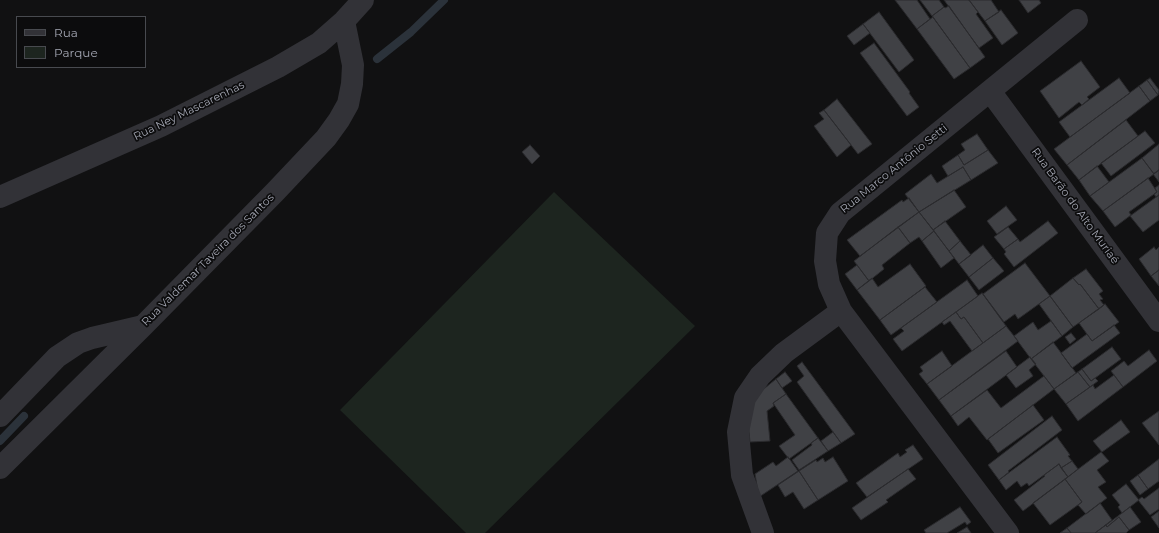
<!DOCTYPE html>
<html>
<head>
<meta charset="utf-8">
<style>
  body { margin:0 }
  #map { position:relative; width:1159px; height:533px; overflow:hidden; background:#111112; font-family:Montserrat,sans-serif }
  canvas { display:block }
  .legend { position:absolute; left:16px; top:16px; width:130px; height:52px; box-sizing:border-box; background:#0c0c0d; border:1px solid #484a4f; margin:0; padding:5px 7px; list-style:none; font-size:12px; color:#a3a6b2 }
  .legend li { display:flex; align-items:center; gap:8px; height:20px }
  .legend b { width:20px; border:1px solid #484a4f }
</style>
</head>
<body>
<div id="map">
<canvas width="1159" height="533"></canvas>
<ul class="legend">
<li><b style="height:5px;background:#323237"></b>Rua</li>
<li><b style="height:11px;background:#1d251f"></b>Parque</li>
</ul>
</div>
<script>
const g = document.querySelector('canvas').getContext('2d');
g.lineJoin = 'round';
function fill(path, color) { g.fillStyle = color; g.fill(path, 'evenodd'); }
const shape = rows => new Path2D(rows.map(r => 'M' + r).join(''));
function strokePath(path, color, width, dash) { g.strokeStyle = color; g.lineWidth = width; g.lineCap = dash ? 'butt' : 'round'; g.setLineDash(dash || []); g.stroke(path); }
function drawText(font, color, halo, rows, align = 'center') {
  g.font = font + ' Montserrat,sans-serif'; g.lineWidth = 3.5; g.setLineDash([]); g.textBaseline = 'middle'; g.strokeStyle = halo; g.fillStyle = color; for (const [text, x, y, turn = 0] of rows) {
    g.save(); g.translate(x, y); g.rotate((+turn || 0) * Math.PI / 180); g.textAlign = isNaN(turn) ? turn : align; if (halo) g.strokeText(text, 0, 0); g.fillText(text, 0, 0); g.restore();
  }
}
const green = shape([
  [554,192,695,326,485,533,466,533,340,410]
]);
const stream = shape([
  [377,59,411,32,444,0],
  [0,441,24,416]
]);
const building = shape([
  [895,0,917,0,930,19,917,29,895,0],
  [920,0,939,0,944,7,932,16,920,0],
  [944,0,969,0,978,12,976,14,993,38,979,48,944,0],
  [969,0,991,0,999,12,985,21,969,0],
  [1019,0,1039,0,1041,3,1028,13,1019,0],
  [949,6,985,57,970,68,932,16,944,7,945,8,949,6],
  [1001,10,1018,33,1002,45,985,21,1001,10],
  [879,12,914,60,899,72,863,24,879,12],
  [933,17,970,68,954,79,917,29,933,17],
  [863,24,870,33,854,45,847,36,863,24],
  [874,43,910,92,909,93,919,107,907,116,860,53,874,43],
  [1081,61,1100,87,1087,97,1089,99,1082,105,1079,102,1059,118,1040,91,1081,61],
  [1119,78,1130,93,1070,137,1059,122,1119,78],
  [1150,78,1159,90,1158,95,1147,80,1150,78],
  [1147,80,1158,95,1150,101,1139,86,1147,80],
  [1139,86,1150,101,1067,165,1054,149,1139,86],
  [837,99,872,144,858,154,824,110,837,99],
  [824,110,851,145,837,157,814,126,824,119,819,113,824,110],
  [1126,120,1138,136,1079,180,1067,165,1126,120],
  [1145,131,1155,143,1111,176,1101,163,1145,131],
  [977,134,988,150,964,165,958,155,965,150,961,144,977,134],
  [1159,144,1159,170,1154,174,1142,158,1159,144],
  [530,145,540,156,532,164,522,152,530,145],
  [988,150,998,163,971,180,963,167,948,176,942,166,958,155,964,165,988,150],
  [1142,158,1154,174,1103,211,1090,196,1142,158],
  [1097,166,1109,182,1090,196,1079,180,1097,166],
  [963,167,971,180,919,212,905,194,931,174,937,183,963,167],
  [1159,170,1159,182,1153,174,1159,170],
  [1148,178,1157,192,1129,212,1131,215,1115,227,1103,211,1148,178],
  [1159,185,1159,195,1156,197,1154,194,1157,192,1155,188,1159,185],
  [954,190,966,207,933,230,919,212,954,190],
  [1159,195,1159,220,1143,232,1130,216,1159,195],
  [909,198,919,212,860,256,847,240,902,200,903,202,909,198],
  [1006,206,1017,220,997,234,987,221,1006,206],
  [919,212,934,231,922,241,919,237,910,243,898,227,919,212],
  [945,221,960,241,949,251,933,230,945,221],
  [1048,221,1058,233,1014,267,1004,254,1006,252,1004,249,1018,239,1020,242,1048,221],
  [898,227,910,243,882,265,884,269,869,281,854,261,898,227],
  [1008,227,1018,239,1004,249,994,237,1008,227],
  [934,231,954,258,941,268,922,241,934,231],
  [960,241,971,255,959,264,949,251,960,241],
  [983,245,993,258,969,277,959,264,983,245],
  [1154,247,1156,250,1159,247,1159,270,1151,276,1139,259,1154,247],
  [993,258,1004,271,979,290,969,277,993,258],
  [1025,263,1050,296,1018,319,1015,314,1004,322,983,294,1025,263],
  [910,264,926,286,880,320,857,290,872,278,878,287,910,264],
  [857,265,869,281,857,290,845,274,857,265],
  [1086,269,1103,291,1099,294,1103,299,1100,300,1104,305,1099,309,1080,284,1079,285,1073,278,1086,269],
  [1159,270,1159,286,1151,276,1159,270],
  [1073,278,1079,285,1080,284,1099,309,1073,327,1050,296,1073,278],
  [967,280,978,296,902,351,893,339,904,331,901,328,967,280],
  [925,287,937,302,891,335,880,320,925,287],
  [982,293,1006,326,983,343,964,317,961,319,956,312,982,293],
  [1050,296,1073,327,1062,336,1039,304,1050,296],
  [1105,304,1119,322,1092,341,1079,323,1105,304],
  [956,312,961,319,964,317,983,343,972,351,950,321,944,325,942,322,956,312],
  [1051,321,1062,336,1031,359,1014,336,1033,322,1038,330,1051,321],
  [1114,325,1120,333,1072,368,1061,353,1087,334,1092,341,1114,325],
  [1006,326,1018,341,939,400,927,384,1006,326],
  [1071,333,1076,339,1070,344,1065,337,1071,333],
  [1053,342,1076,373,1054,389,1031,359,1053,342],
  [1112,347,1121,359,1091,381,1082,369,1112,347],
  [1149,350,1157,361,1123,387,1111,371,1124,361,1128,366,1149,350],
  [942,351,952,366,927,384,919,374,923,371,920,367,942,351],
  [1006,351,1017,367,951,416,939,400,1006,351],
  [1030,357,1036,364,1029,370,1033,376,1016,388,1006,375,1030,357],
  [802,362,855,434,841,443,797,382,804,376,797,366,802,362],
  [1082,369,1091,381,1095,378,1098,381,1090,387,1078,372,1082,369],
  [785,372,792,381,782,388,776,379,785,372],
  [1078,372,1090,387,1066,404,1054,389,1078,372],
  [1114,375,1123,387,1078,421,1066,404,1093,385,1095,389,1114,375],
  [1044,376,1054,389,987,440,969,417,958,426,951,416,987,390,1001,408,1044,376],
  [776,379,786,394,773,403,774,406,767,411,770,441,750,442,748,422,754,397,776,379],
  [786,394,818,438,789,459,779,446,795,435,773,403,786,394],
  [1033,405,1044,420,998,453,988,439,1033,405],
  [1159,411,1159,445,1142,423,1159,411],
  [1052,416,1062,430,1008,471,1009,472,999,480,988,465,1052,416],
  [1121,420,1130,432,1102,452,1093,441,1121,420],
  [833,432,841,443,828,451,821,441,833,432],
  [1057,437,1070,455,1068,456,1072,461,1061,468,1059,464,1029,486,1027,483,1021,487,1017,481,1006,490,999,480,1057,437],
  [818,438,828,451,799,470,792,460,812,445,811,443,818,438],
  [913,445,923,459,867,497,856,483,898,453,900,457,907,452,905,450,913,445],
  [1101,452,1109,461,1097,470,1106,482,1098,487,1107,498,1086,514,1078,505,1082,502,1065,479,1101,452],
  [788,457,798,471,759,497,755,474,773,462,776,466,788,457],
  [833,457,848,481,818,500,799,471,816,460,817,462,823,458,825,462,833,457],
  [1159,459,1159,481,1148,489,1138,475,1159,459],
  [1072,461,1078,469,1068,477,1061,468,1072,461],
  [1059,464,1068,477,1023,511,1014,500,1045,476,1044,475,1059,464],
  [908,469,916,479,886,500,888,502,861,520,852,508,908,469],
  [799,471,818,500,804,509,793,492,785,497,778,485,799,471],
  [1138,475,1148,489,1140,495,1130,481,1138,475],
  [1065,479,1082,502,1050,525,1033,503,1065,479],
  [1126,484,1139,500,1122,513,1118,507,1120,505,1112,495,1126,484],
  [1159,488,1159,509,1150,515,1138,500,1142,497,1144,499,1159,488],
  [1100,503,1112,520,1095,533,1071,533,1067,528,1100,503],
  [960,507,971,522,967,525,965,522,947,533,926,533,924,530,960,507],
  [1130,507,1141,522,1129,530,1119,517,1107,527,1106,525,1130,507],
  [1159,511,1159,528,1151,517,1159,511],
  [1119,517,1129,530,1126,533,1095,533,1106,525,1107,527,1119,517],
  [967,527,971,533,957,533,967,527],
  [1067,528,1071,533,1060,533,1067,528]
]);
const street = shape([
  [990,91,1159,321],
  [0,197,161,126,278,67,319,43,344,21,363,0],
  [0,416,57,357,78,343,92,338,143,326],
  [0,468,143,326,275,192,326,138,339,120,348,104,352,84,353,65,344,21],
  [763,533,742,475,738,432,745,398,760,376,784,353,841,311],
  [1008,533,841,311,829,284,825,261,827,233,840,213,1077,20]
]);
const streetNames = [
  ["Rua Ney Mascarenhas",189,111,-26],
  ["Rua Marco Antônio Setti",894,169,-39],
  ["Rua Barão do Alto Muriaé",1075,206,54],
  ["Rua Valdemar Taveira dos Santos",208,260,-45]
];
fill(green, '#1d251f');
strokePath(stream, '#2b323a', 8);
fill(building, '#404145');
strokePath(building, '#2b2b2e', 1);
strokePath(street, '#323237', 22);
drawText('11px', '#a3a6b2', '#0c0c0d', streetNames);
</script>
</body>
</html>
